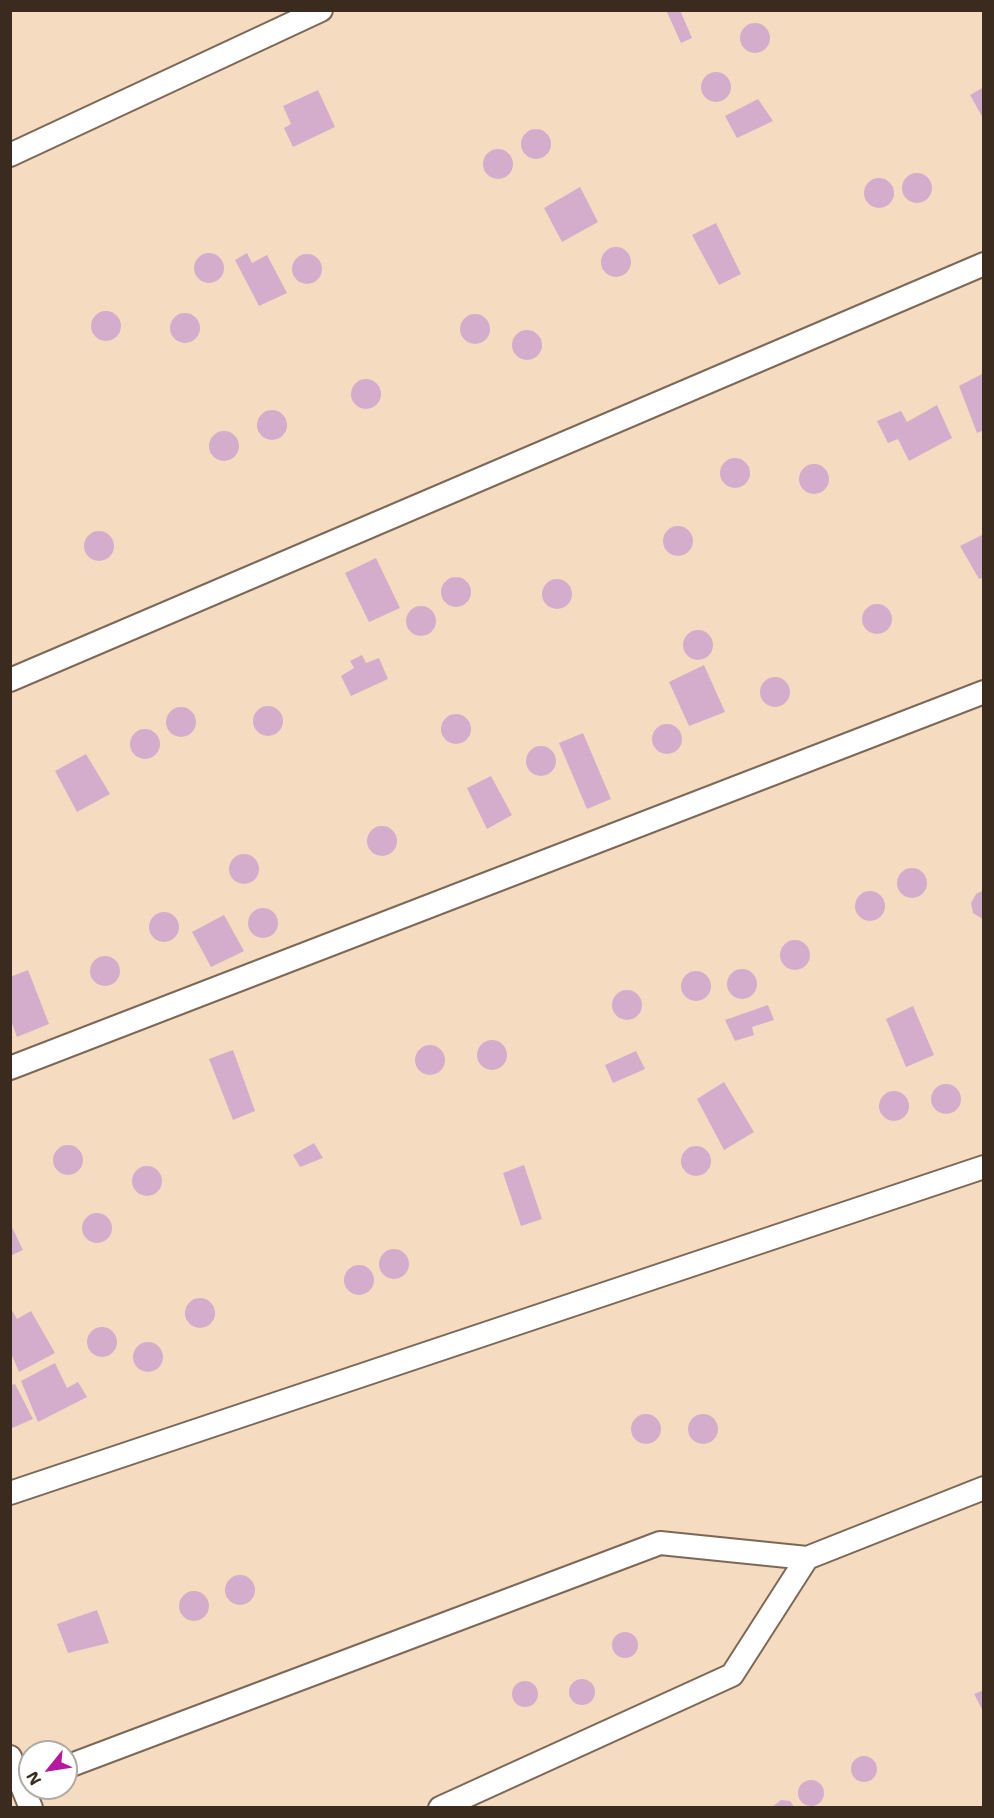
<!DOCTYPE html>
<html>
<head>
<meta charset="utf-8">
<style>
  body { margin:0 }
  #map { position:relative; width:994px; height:1818px; overflow:hidden; background:#f5dbbf; font-family:"Shantell Sans",sans-serif }
  canvas { display:block }
  .frame { position:absolute; inset:0; border:12px solid #3b2a1e; pointer-events:none }
  .north { position:absolute; left:18px; top:1740px; width:60px; height:60px; box-sizing:border-box; background:#fff; border:2px solid #b1aaa5; border-radius:50%; rotate:240deg; font-size:16px; font-weight:700; line-height:24px; text-align:center; color:#3b2a1e }
  .north::after { content:''; display:block; margin:auto; width:21px; height:27px; background:#b5179e; clip-path:polygon(50% 0,100% 100%,50% 72%,0 100%) }
</style>
</head>
<body>
<div id="map">
<canvas width="994" height="1818"></canvas>
<div class="frame"></div>
<div class="north">N</div>
</div>
<script>
const g = document.querySelector('canvas').getContext('2d');
g.lineJoin = 'round';
function fill(path, color) { g.fillStyle = color; g.fill(path, 'evenodd'); }
const shape = rows => new Path2D(rows.map(r => 'M' + r).join(''));
function strokePath(path, color, width, dash) { g.strokeStyle = color; g.lineWidth = width; g.lineCap = dash ? 'butt' : 'round'; g.setLineDash(dash || []); g.stroke(path); }
const building = shape([
  [666,10,680,10,692,38,681,43],
  '740 38a15 15 0 1 1 30 0a15 15 0 1 1-30 0Z',
  '701 87a15 15 0 1 1 30 0a15 15 0 1 1-30 0Z',
  [984,87,984,120,970,95],
  [318,90,335,127,293,147,284,128,291,124,283,106],
  [758,99,773,121,737,138,725,116],
  '521 144a15 15 0 1 1 30 0a15 15 0 1 1-30 0Z',
  '483 164a15 15 0 1 1 30 0a15 15 0 1 1-30 0Z',
  '902 188a15 15 0 1 1 30 0a15 15 0 1 1-30 0Z',
  '864 193a15 15 0 1 1 30 0a15 15 0 1 1-30 0Z',
  [580,187,598,222,562,242,544,208],
  [716,223,741,274,719,285,692,235],
  '601 262a15 15 0 1 1 30 0a15 15 0 1 1-30 0Z',
  '194 268a15 15 0 1 1 30 0a15 15 0 1 1-30 0Z',
  [247,253,252,263,267,255,287,293,259,306,235,260],
  '292 269a15 15 0 1 1 30 0a15 15 0 1 1-30 0Z',
  '91 326a15 15 0 1 1 30 0a15 15 0 1 1-30 0Z',
  '170 328a15 15 0 1 1 30 0a15 15 0 1 1-30 0Z',
  '460 329a15 15 0 1 1 30 0a15 15 0 1 1-30 0Z',
  '512 345a15 15 0 1 1 30 0a15 15 0 1 1-30 0Z',
  [984,373,984,430,977,433,959,386],
  '351 394a15 15 0 1 1 30 0a15 15 0 1 1-30 0Z',
  [937,405,952,438,909,461,898,439,888,443,877,421,901,411,907,422],
  '257 425a15 15 0 1 1 30 0a15 15 0 1 1-30 0Z',
  '209 446a15 15 0 1 1 30 0a15 15 0 1 1-30 0Z',
  '720 473a15 15 0 1 1 30 0a15 15 0 1 1-30 0Z',
  '799 479a15 15 0 1 1 30 0a15 15 0 1 1-30 0Z',
  '663 541a15 15 0 1 1 30 0a15 15 0 1 1-30 0Z',
  '84 546a15 15 0 1 1 30 0a15 15 0 1 1-30 0Z',
  [984,534,984,577,979,579,960,546],
  [376,558,400,608,369,622,345,573],
  '441 592a15 15 0 1 1 30 0a15 15 0 1 1-30 0Z',
  '542 594a15 15 0 1 1 30 0a15 15 0 1 1-30 0Z',
  '862 619a15 15 0 1 1 30 0a15 15 0 1 1-30 0Z',
  '406 621a15 15 0 1 1 30 0a15 15 0 1 1-30 0Z',
  '683 645a15 15 0 1 1 30 0a15 15 0 1 1-30 0Z',
  [362,655,366,663,379,658,388,679,351,696,341,676,354,668,350,661],
  [704,665,725,712,689,726,669,682],
  '760 692a15 15 0 1 1 30 0a15 15 0 1 1-30 0Z',
  '253 721a15 15 0 1 1 30 0a15 15 0 1 1-30 0Z',
  '166 722a15 15 0 1 1 30 0a15 15 0 1 1-30 0Z',
  '441 729a15 15 0 1 1 30 0a15 15 0 1 1-30 0Z',
  '652 739a15 15 0 1 1 30 0a15 15 0 1 1-30 0Z',
  '130 744a15 15 0 1 1 30 0a15 15 0 1 1-30 0Z',
  [583,733,611,799,587,809,559,743],
  '526 761a15 15 0 1 1 30 0a15 15 0 1 1-30 0Z',
  [86,754,110,794,77,812,55,771],
  [491,776,512,815,487,829,467,788],
  '367 841a15 15 0 1 1 30 0a15 15 0 1 1-30 0Z',
  '229 869a15 15 0 1 1 30 0a15 15 0 1 1-30 0Z',
  '897 883a15 15 0 1 1 30 0a15 15 0 1 1-30 0Z',
  [984,890,984,920,973,913,971,903,976,894],
  '855 906a15 15 0 1 1 30 0a15 15 0 1 1-30 0Z',
  '248 923a15 15 0 1 1 30 0a15 15 0 1 1-30 0Z',
  '149 927a15 15 0 1 1 30 0a15 15 0 1 1-30 0Z',
  [224,915,244,951,211,967,192,932],
  '780 955a15 15 0 1 1 30 0a15 15 0 1 1-30 0Z',
  '90 971a15 15 0 1 1 30 0a15 15 0 1 1-30 0Z',
  '727 984a15 15 0 1 1 30 0a15 15 0 1 1-30 0Z',
  [28,970,49,1024,17,1037,10,1018,10,977],
  '681 986a15 15 0 1 1 30 0a15 15 0 1 1-30 0Z',
  '612 1005a15 15 0 1 1 30 0a15 15 0 1 1-30 0Z',
  [768,1005,774,1020,752,1027,754,1035,735,1041,725,1020],
  [913,1006,934,1055,906,1067,886,1019],
  '477 1055a15 15 0 1 1 30 0a15 15 0 1 1-30 0Z',
  '415 1060a15 15 0 1 1 30 0a15 15 0 1 1-30 0Z',
  [233,1050,255,1111,233,1120,209,1059],
  [636,1051,645,1069,613,1083,605,1065],
  [724,1082,754,1132,724,1150,697,1099],
  '931 1099a15 15 0 1 1 30 0a15 15 0 1 1-30 0Z',
  '879 1106a15 15 0 1 1 30 0a15 15 0 1 1-30 0Z',
  [314,1143,323,1158,300,1167,293,1155],
  '53 1160a15 15 0 1 1 30 0a15 15 0 1 1-30 0Z',
  '681 1161a15 15 0 1 1 30 0a15 15 0 1 1-30 0Z',
  [524,1165,542,1219,521,1226,503,1173],
  '132 1181a15 15 0 1 1 30 0a15 15 0 1 1-30 0Z',
  '82 1228a15 15 0 1 1 30 0a15 15 0 1 1-30 0Z',
  [10,1223,23,1250,10,1256],
  '379 1264a15 15 0 1 1 30 0a15 15 0 1 1-30 0Z',
  '344 1280a15 15 0 1 1 30 0a15 15 0 1 1-30 0Z',
  '185 1313a15 15 0 1 1 30 0a15 15 0 1 1-30 0Z',
  [10,1307,17,1319,31,1311,55,1353,19,1372,10,1351],
  '87 1342a15 15 0 1 1 30 0a15 15 0 1 1-30 0Z',
  '133 1357a15 15 0 1 1 30 0a15 15 0 1 1-30 0Z',
  [55,1363,67,1388,78,1382,87,1397,38,1422,21,1381],
  [15,1384,33,1419,10,1429,10,1386],
  '688 1429a15 15 0 1 1 30 0a15 15 0 1 1-30 0Z',
  '631 1429a15 15 0 1 1 30 0a15 15 0 1 1-30 0Z',
  '225 1590a15 15 0 1 1 30 0a15 15 0 1 1-30 0Z',
  '179 1606a15 15 0 1 1 30 0a15 15 0 1 1-30 0Z',
  [97,1610,109,1643,68,1653,57,1624],
  '612 1645a13 13 0 1 1 26 0a13 13 0 1 1-26 0Z',
  '569 1692a13 13 0 1 1 26 0a13 13 0 1 1-26 0Z',
  '512 1694a13 13 0 1 1 26 0a13 13 0 1 1-26 0Z',
  [984,1690,984,1713,974,1694],
  '851 1769a13 13 0 1 1 26 0a13 13 0 1 1-26 0Z',
  '798 1793a13 13 0 1 1 26 0a13 13 0 1 1-26 0Z',
  [781,1800,790,1801,795,1808,771,1808]
]);
const street = shape([
  [10,155,321,10],
  [10,680,984,264],
  [10,1068,984,692],
  [10,1493,984,1167],
  [10,1757,31,1808],
  [66,1767,660,1543,807,1558],
  [440,1808,732,1675,807,1558,984,1488]
]);
fill(building, '#d5adcc');
strokePath(street, '#7c6856', 26);
strokePath(street, '#fff', 22);
</script>
</body>
</html>
